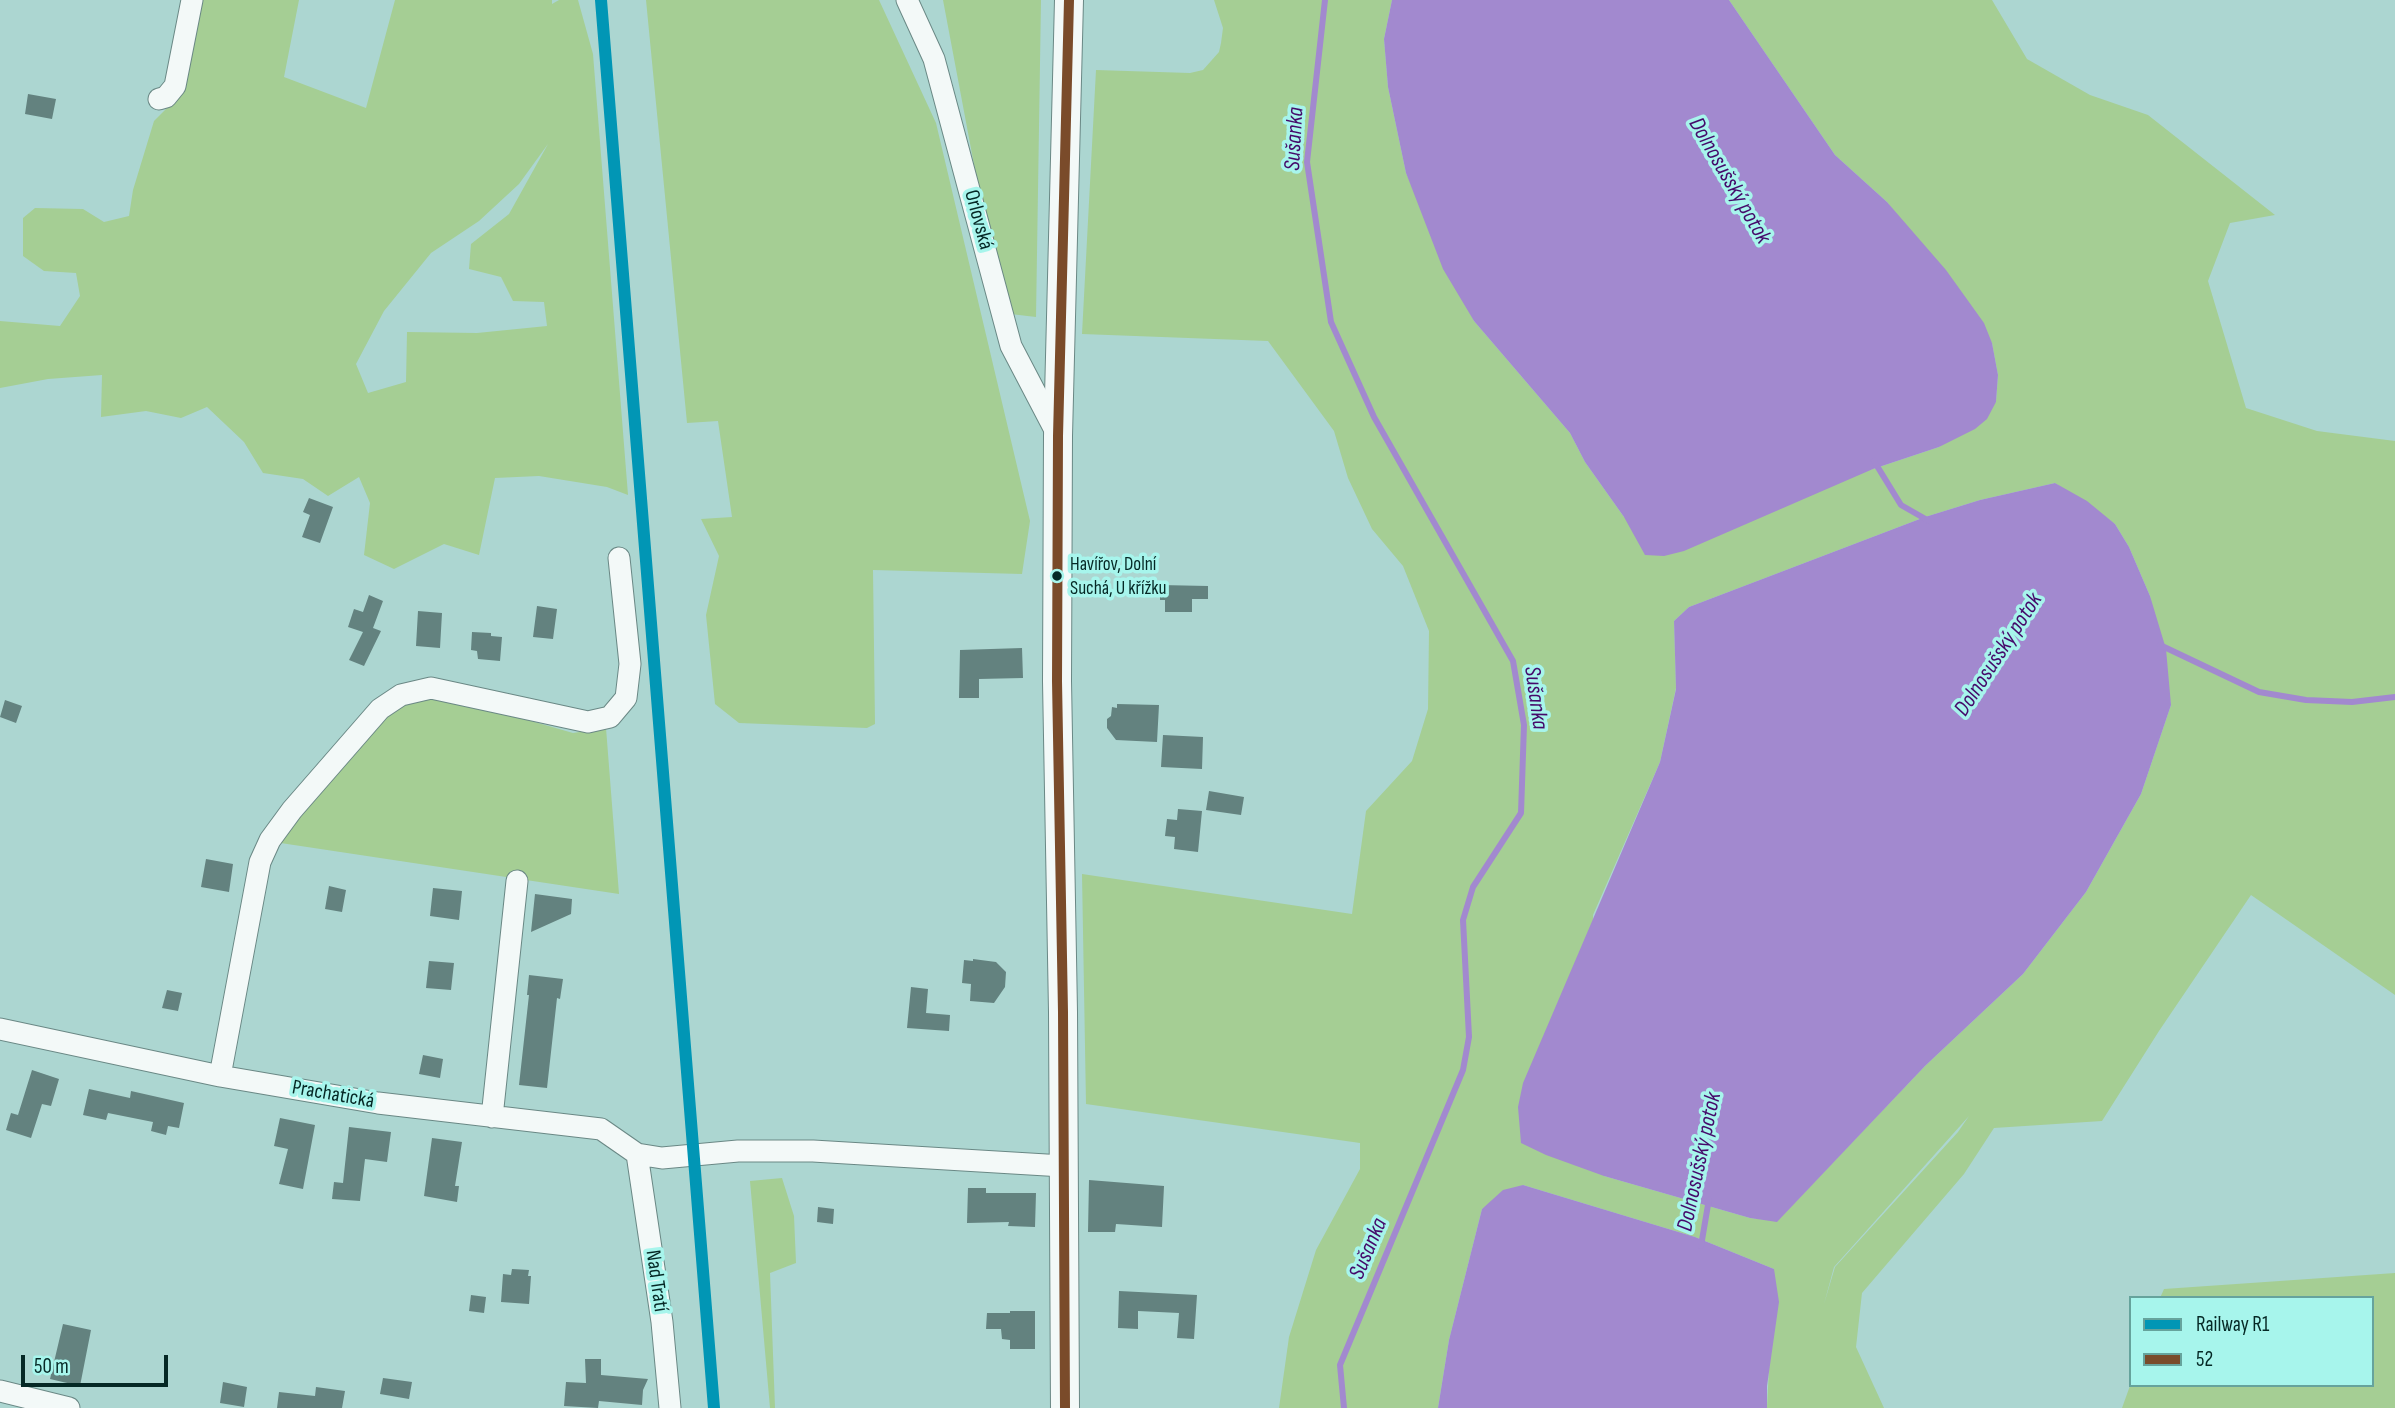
<!DOCTYPE html>
<html>
<head>
<meta charset="utf-8">
<style>
  body { margin:0 }
  #map { position:relative; width:2395px; height:1408px; overflow:hidden; background:#acd6d1; font-family:"Sofia Sans Condensed",sans-serif }
  canvas { display:block }
  .legend { position:absolute; left:2129px; top:1296px; width:245px; height:91px; box-sizing:border-box; background:#a7f5ec; border:2px solid #66a39c; margin:0; padding:9px 12px; list-style:none; font-size:21px; color:#052825 }
  .legend li { display:flex; align-items:center; gap:14px; height:35px }
  .legend b { width:35px; border:2px solid #66a39c }
  .scale { position:absolute; left:21px; top:1355px; width:147px; height:32px; box-sizing:border-box; border:4px solid #052825; border-top:0; padding-left:9px; font-size:21px; line-height:24px; white-space:nowrap; color:#052825; -webkit-text-stroke:5px #a7f5ec; paint-order:stroke }
</style>
</head>
<body>
<div id="map">
<canvas width="2395" height="1408"></canvas>
<ul class="legend">
<li><b style="height:9px;background:#0196b5"></b>Railway R1</li>
<li><b style="height:9px;background:#7a4b2a"></b>52</li>
</ul>
<div class="scale">50 m</div>
</div>
<script>
const g = document.querySelector('canvas').getContext('2d');
g.lineJoin = 'round';
function fill(path, color) { g.fillStyle = color; g.fill(path, 'evenodd'); }
const shape = rows => new Path2D(rows.map(r => 'M' + r).join(''));
function strokePath(path, color, width, dash) { g.strokeStyle = color; g.lineWidth = width; g.lineCap = dash ? 'butt' : 'round'; g.setLineDash(dash || []); g.stroke(path); }
function drawText(font, color, halo, rows, align = 'center') {
  g.font = font + ' "Sofia Sans Condensed",sans-serif'; g.lineWidth = 7; g.setLineDash([]); g.textBaseline = 'middle'; g.strokeStyle = halo; g.fillStyle = color; for (const [text, x, y, turn = 0] of rows) {
    g.save(); g.translate(x, y); g.rotate((+turn || 0) * Math.PI / 180); g.textAlign = isNaN(turn) ? turn : align; if (halo) g.strokeText(text, 0, 0); g.fillText(text, 0, 0); g.restore();
  }
}
const green = shape([
  [202,0,299,0,284,77,366,108,395,0,552,0,552,4,559,0,578,0,593,54,628,495,607,487,539,476,495,478,479,555,444,544,394,569,364,555,370,503,359,477,328,496,303,479,263,473,244,442,207,407,181,418,146,411,101,417,102,375,48,379,0,388,0,321,60,326,80,296,76,273,44,271,23,256,23,218,35,208,83,209,104,222,129,216,133,190,154,121,180,95],
  [548,144,509,214,471,244,469,269,501,277,513,301,544,302,547,326,477,333,407,332,406,382,368,393,356,364,384,311,431,253,479,221,519,184],
  [646,0,879,0,936,123,1030,521,1022,574,873,570,875,724,867,728,739,723,715,704,706,615,719,556,701,519,732,517,718,421,687,423],
  [943,0,1041,0,1036,317,1002,313],
  [1214,0,1392,0,1384,39,1388,87,1406,173,1474,321,1570,433,1585,462,1624,517,1873,469,1939,447,1996,402,1998,375,1992,343,1887,202,1835,155,1729,0,1992,0,2027,59,2090,95,2148,115,2275,215,2230,223,2208,281,2246,408,2317,431,2395,441,2395,995,2251,895,2159,1031,2102,1121,1994,1128,1964,1174,1862,1293,1856,1347,1884,1408,1767,1408,1774,1269,1695,1237,1523,1185,1482,1209,1449,1340,1438,1408,1279,1408,1289,1337,1316,1250,1360,1169,1360,1143,1086,1104,1082,874,1352,914,1366,811,1412,761,1428,709,1429,631,1403,566,1372,529,1348,478,1334,431,1268,341,1082,334,1096,70,1190,73,1203,70,1219,52,1221,43,1223,28],
  [2055,483,2115,524,2129,547,2150,596,2171,705,2141,794,2086,892,2023,974,1925,1066,1777,1221,1750,1218,1604,1176,1593,915,1660,762,1676,688,1674,621,1689,607,1925,517,1980,500],
  [1969,1116,1958,1132,1835,1267,1824,1304,1834,1267],
  [437,694,573,733,606,728,619,894,274,842,387,711,409,700],
  [782,1178,794,1216,796,1263,770,1273,775,1408,770,1408,750,1181],
  [2395,1273,2395,1408,2122,1408,2131,1383,2131,1385,2372,1385,2372,1298,2160,1298,2164,1289]
]);
const water = shape([
  [1392,0,1729,0,1835,155,1887,202,1946,270,1984,323,1992,343,1998,375,1996,402,1987,419,1975,429,1939,447,1873,469,1684,551,1664,556,1645,555,1624,517,1585,462,1570,433,1474,321,1443,269,1406,173,1388,87,1384,39],
  [2055,483,2087,501,2115,524,2129,547,2150,596,2166,649,2171,705,2141,794,2086,892,2023,974,1925,1066,1777,1222,1750,1218,1604,1176,1546,1155,1521,1143,1518,1107,1523,1083,1660,762,1676,689,1674,621,1689,607,1925,517,1980,500],
  [1523,1185,1695,1237,1774,1269,1779,1302,1767,1386,1767,1408,1438,1408,1449,1340,1482,1209,1503,1190]
]);
const stream = shape([
  [1325,0,1307,162,1331,322,1374,417,1513,661,1524,725,1521,813,1473,887,1463,920,1469,1037,1463,1070,1340,1365,1344,1408],
  [1874,461,1901,505,1929,521],
  [2160,645,2259,692,2306,700,2352,702,2395,697],
  [1701,1246,1709,1199]
]);
const building = shape([
  [28,94,56,99,52,119,25,114],
  [309,498,333,507,320,543,302,537,310,515,303,512],
  [1160,585,1208,586,1208,599,1192,599,1192,612,1165,612,1165,600,1160,600],
  [369,595,383,601,373,628,381,631,364,666,349,660,363,632,348,627,354,609,363,612],
  [537,606,557,609,553,639,533,637],
  [418,611,442,613,440,648,416,646],
  [472,632,491,633,491,636,502,637,500,661,478,659,477,651,471,650],
  [1022,648,1023,678,979,679,979,698,959,698,960,650],
  [5,700,22,706,16,723,0,717],
  [1117,704,1159,705,1157,742,1116,740,1107,728,1107,719,1111,716,1112,707,1117,708],
  [1163,735,1203,737,1202,769,1161,767],
  [1209,791,1244,797,1241,815,1206,810],
  [1178,809,1202,811,1198,852,1174,849,1175,837,1165,836,1167,819,1177,820],
  [206,859,233,864,229,892,201,887],
  [329,886,346,890,342,912,325,909],
  [433,888,462,891,459,920,430,916],
  [535,894,572,899,571,914,531,932],
  [973,959,996,962,1006,972,1005,987,994,1003,970,1001,971,984,962,983,964,960,973,961],
  [429,961,454,963,451,990,426,988],
  [529,975,563,979,560,999,557,998,547,1088,519,1085,529,995,527,995],
  [911,987,928,989,926,1013,950,1015,949,1031,907,1028],
  [167,990,182,993,178,1011,162,1008],
  [423,1055,443,1059,440,1078,419,1074],
  [32,1070,59,1079,51,1106,42,1104,31,1138,6,1130,11,1113,18,1115],
  [89,1089,130,1098,131,1091,184,1103,179,1128,168,1126,166,1135,151,1131,153,1122,108,1113,106,1120,83,1115],
  [280,1118,315,1125,303,1189,279,1184,288,1149,274,1146],
  [349,1127,391,1132,387,1162,365,1159,360,1201,332,1199,334,1182,343,1183],
  [432,1138,462,1142,455,1186,459,1186,457,1202,424,1196],
  [1089,1180,1164,1186,1162,1227,1116,1224,1115,1232,1088,1232],
  [968,1188,986,1188,986,1193,1036,1193,1035,1227,1008,1226,1009,1222,967,1223],
  [818,1207,834,1209,833,1224,817,1222],
  [512,1269,529,1270,528,1276,531,1276,529,1304,501,1302,503,1274,511,1275],
  [1119,1291,1197,1295,1194,1339,1177,1338,1179,1313,1138,1311,1138,1329,1118,1328],
  [471,1295,486,1297,484,1313,469,1311],
  [1010,1311,1035,1311,1035,1349,1010,1349,1010,1340,1002,1339,1001,1329,986,1329,987,1313,1010,1313],
  [63,1324,91,1330,80,1386,50,1379],
  [585,1359,601,1359,601,1375,648,1379,643,1390,642,1405,599,1401,598,1408,564,1406,566,1382,586,1383],
  [383,1378,412,1382,409,1399,380,1394],
  [223,1382,247,1387,244,1407,220,1403],
  [316,1387,345,1391,342,1408,277,1408,279,1392,315,1396]
]);
const minor = shape([
  [907,0,934,59,1011,346,1057,434],
  [159,99,166,97,175,86,192,0],
  [0,1029,220,1076,378,1103,601,1129,637,1154,662,1158,738,1151,813,1151,1063,1166],
  [220,1076,260,862,270,840,292,810,380,709,401,695,431,688,588,722,610,717,626,698,630,664,619,558],
  [492,1117,517,881],
  [637,1154,662,1322,670,1408],
  [0,1391,69,1408]
]);
const major = shape([
  [1065,1408,1063,1012,1057,681,1058,436,1069,0]
]);
const bus1 = shape([
  [1065,1408,1063,1012,1057,681,1058,436,1069,0]
]);
const rail1 = shape([
  [601,0,714,1408]
]);
const markers = [
  [1057,576,6,"#052825"]
];
const busNames = [
  ["Havířov, Dolní",1070,565],
  ["Suchá, U křížku",1070,589]
];
const streetNames = [
  ["Orlovská",978,220,75],
  ["Prachatická",333,1095,10],
  ["Nad Tratí",656,1281,82]
];
const waterNames = [
  ["Sušanka",1295,139,-87],
  ["Dolnosušský potok",1729,181,60],
  ["Dolnosušský potok",1999,655,-57],
  ["Sušanka",1535,698,82],
  ["Dolnosušský potok",1700,1162,-78],
  ["Sušanka",1369,1249,-67]
];
fill(green, '#a5ce94');
fill(water, '#a289cf');
strokePath(stream, '#a289cf', 6);
fill(building, '#63827f');
strokePath(minor, '#6a8885', 23);
strokePath(major, '#6a8885', 30);
strokePath(minor, '#f3f9f8', 21);
strokePath(major, '#f3f9f8', 28);
strokePath(bus1, '#7a4b2a', 10);
strokePath(rail1, '#0196b5', 12);
for (const [x, y, r, color] of markers) { const dot = new Path2D(); dot.arc(x, y, r, 0, 2 * Math.PI); g.fillStyle = color; g.fill(dot); strokePath(dot, '#a7f5ec', 2.5); }
drawText('19px', '#052825', '#a7f5ec', busNames, 'left');
drawText('21px', '#052825', '#a7f5ec', streetNames);
drawText('italic 23px', '#450a6a', '#a7f5ec', waterNames);
</script>
</body>
</html>
